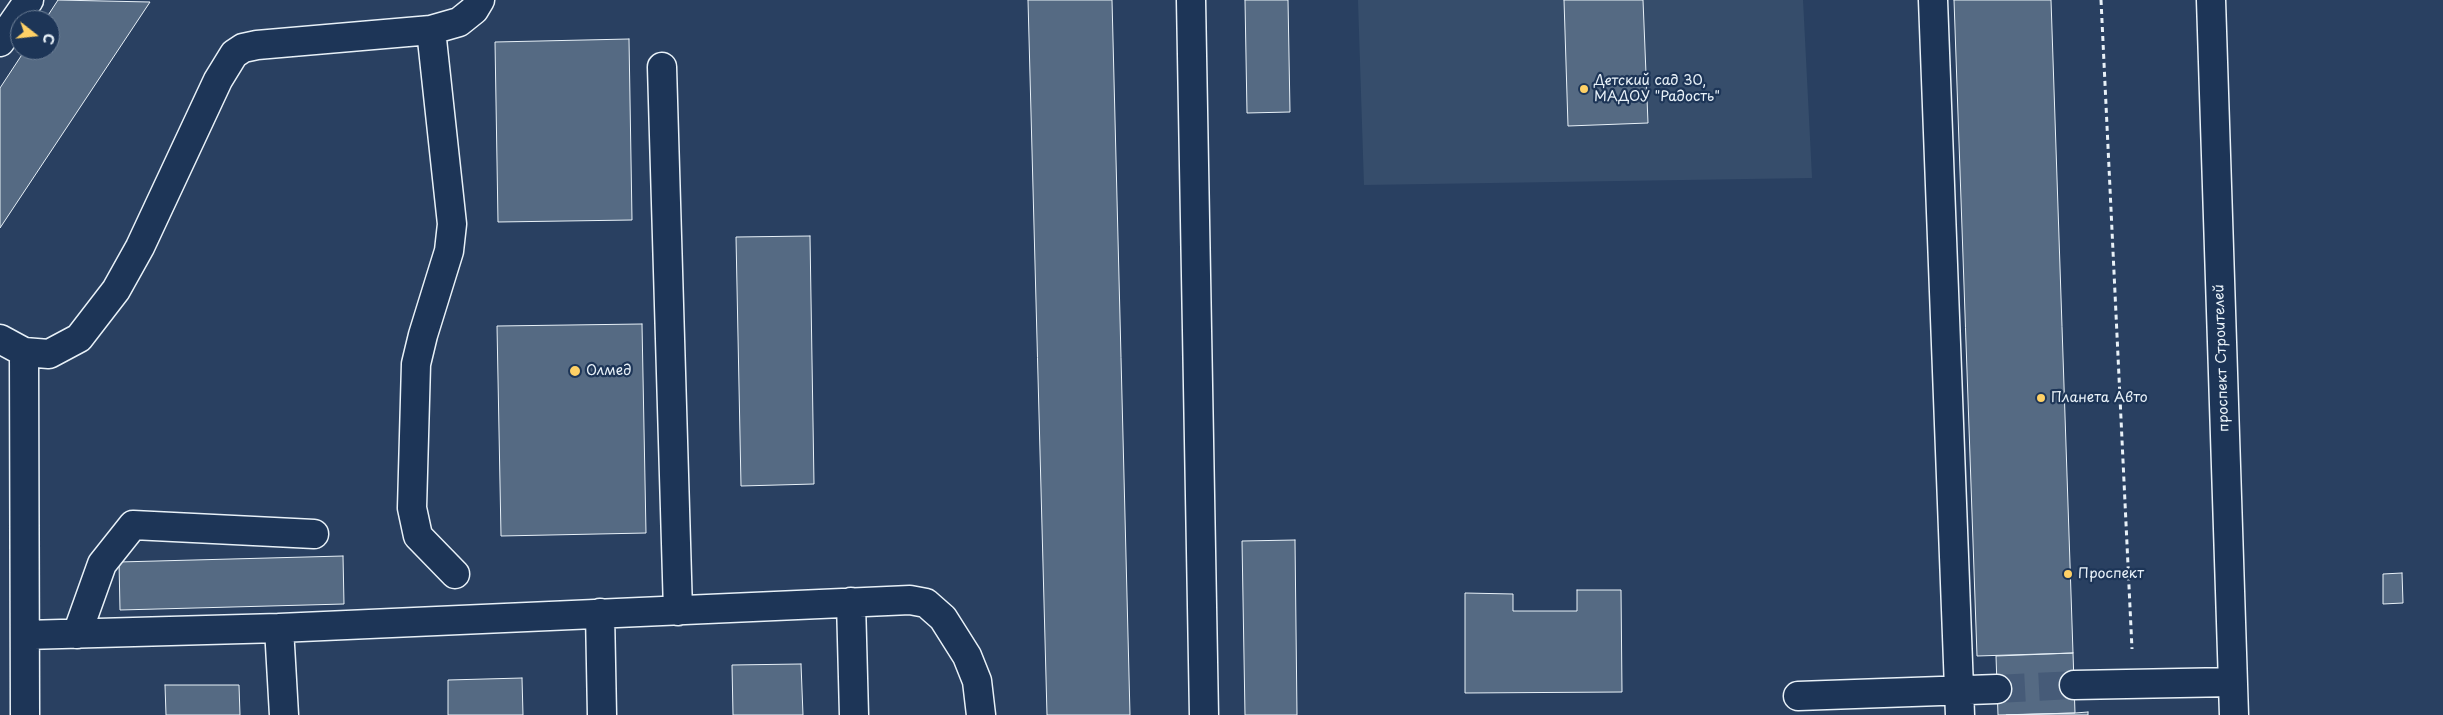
<!DOCTYPE html>
<html>
<head>
<meta charset="utf-8">
<style>
  body { margin:0 }
  #map { position:relative; width:2443px; height:715px; overflow:hidden; background:#294061; font-family:"Playpen Sans",sans-serif }
  canvas { display:block }
  .north { position:absolute; left:10px; top:10px; width:50px; height:50px; box-sizing:border-box; background:#1d3557; border:1px solid #6e8097; border-radius:50%; rotate:106deg; font-size:14px; font-weight:700; line-height:20px; text-align:center; color:#e8f1f8 }
  .north::after { content:''; display:block; margin:auto; width:18px; height:22px; background:#ffd166; clip-path:polygon(50% 0,100% 100%,50% 72%,0 100%) }
</style>
</head>
<body>
<div id="map">
<canvas width="2443" height="715"></canvas>
<div class="north">С</div>
</div>
<script>
const g = document.querySelector('canvas').getContext('2d');
g.lineJoin = 'round';
function fill(path, color) { g.fillStyle = color; g.fill(path, 'evenodd'); }
const shape = rows => new Path2D(rows.map(r => 'M' + r).join(''));
function strokePath(path, color, width, dash) { g.strokeStyle = color; g.lineWidth = width; g.lineCap = dash ? 'butt' : 'round'; g.setLineDash(dash || []); g.stroke(path); }
function drawText(font, color, halo, rows, align = 'center') {
  g.font = font + ' "Playpen Sans",sans-serif'; g.lineWidth = 4.5; g.setLineDash([]); g.textBaseline = 'middle'; g.strokeStyle = halo; g.fillStyle = color; for (const [text, x, y, turn = 0] of rows) {
    g.save(); g.translate(x, y); g.rotate((+turn || 0) * Math.PI / 180); g.textAlign = isNaN(turn) ? turn : align; if (halo) g.strokeText(text, 0, 0); g.fillText(text, 0, 0); g.restore();
  }
}
const built = shape([
  [1358,0,1803,0,1812,178,1364,185]
]);
const building = shape([
  [58,0,150,2,0,228,0,88,25,50,50,50,50,20,45,20,58,0],
  [1028,0,1112,0,1130,715,1047,715,1028,0],
  [1245,0,1288,0,1290,112,1247,113,1245,0],
  [1564,0,1643,0,1648,123,1568,126,1564,0],
  [1954,0,2051,0,2073,653,1977,656,1954,0],
  [629,39,632,220,498,222,495,42,629,39],
  [810,236,814,484,741,486,736,237,810,236],
  [642,324,646,533,501,536,497,326,642,324],
  [1295,540,1297,715,1245,715,1242,541,1295,540],
  [343,556,344,604,120,610,119,562,343,556],
  [2402,573,2403,603,2383,604,2383,574,2402,573],
  [1577,590,1621,590,1622,692,1465,693,1465,593,1513,594,1513,611,1577,611,1577,590],
  [2073,653,2075,713,1998,715,1996,656,2073,653],
  [801,664,803,715,733,715,732,665,801,664],
  [522,678,523,715,448,715,448,680,522,678],
  [165,685,239,685,240,715,166,715,165,685],
  [2088,712,2088,715,2006,715,2075,713,2088,712]
]);
const minorTunnel = shape([
  [1997,689,2074,685]
]);
const path = shape([
  [2101,0,2132,649]
]);
const minor = shape([
  [1191,0,1204,715],
  [1933,0,1960,715],
  [2211,0,2234,715],
  [431,30,452,224,449,251,423,335,416,364,412,508,418,536,455,574],
  [0,42,29,0],
  [662,67,678,611],
  [0,339,24,352,49,354,79,338,116,290,140,247,218,80,234,54,243,48,257,45,431,30,459,22,474,10,480,0],
  [24,352,25,715],
  [851,602,854,715],
  [600,613,602,715],
  [279,628,284,715],
  [77,634,102,564,133,525,314,534],
  [25,635,279,628,910,600,926,603,943,618,967,656,977,681,981,715],
  [2074,685,2232,682],
  [1798,696,1997,689]
]);
const markers = [
  [1584,89,5,"#ffd166"],
  [575,371,6,"#ffd166"],
  [2041,398,5,"#ffd166"],
  [2068,574,5,"#ffd166"]
];
const poiNames = [
  ["Детский сад 30,",1594,81],
  ["МАДОУ \"Радость\"",1594,97],
  ["Олмед",586,371],
  ["Планета Авто",2051,398],
  ["Проспект",2078,574]
];
const streetNames = [
  ["проспект Строителей",2222,358,-92]
];
fill(built, '#364d6b');
fill(building, '#556a83');
strokePath(building, '#e8f1f8', 1);
strokePath(minorTunnel, '#465b78', 28, [28, 14]);
strokePath(minor, '#e8f1f8', 31);
strokePath(path, '#e8f1f8', 3, [5, 4]);
strokePath(minor, '#1d3557', 28);
for (const [x, y, r, color] of markers) { const dot = new Path2D(); dot.arc(x, y, r, 0, 2 * Math.PI); g.fillStyle = color; g.fill(dot); strokePath(dot, '#1d3557', 2); }
drawText('14px', '#e8f1f8', '#1d3557', poiNames, 'left');
drawText('14px', '#e8f1f8', '#1d3557', streetNames);
</script>
</body>
</html>
